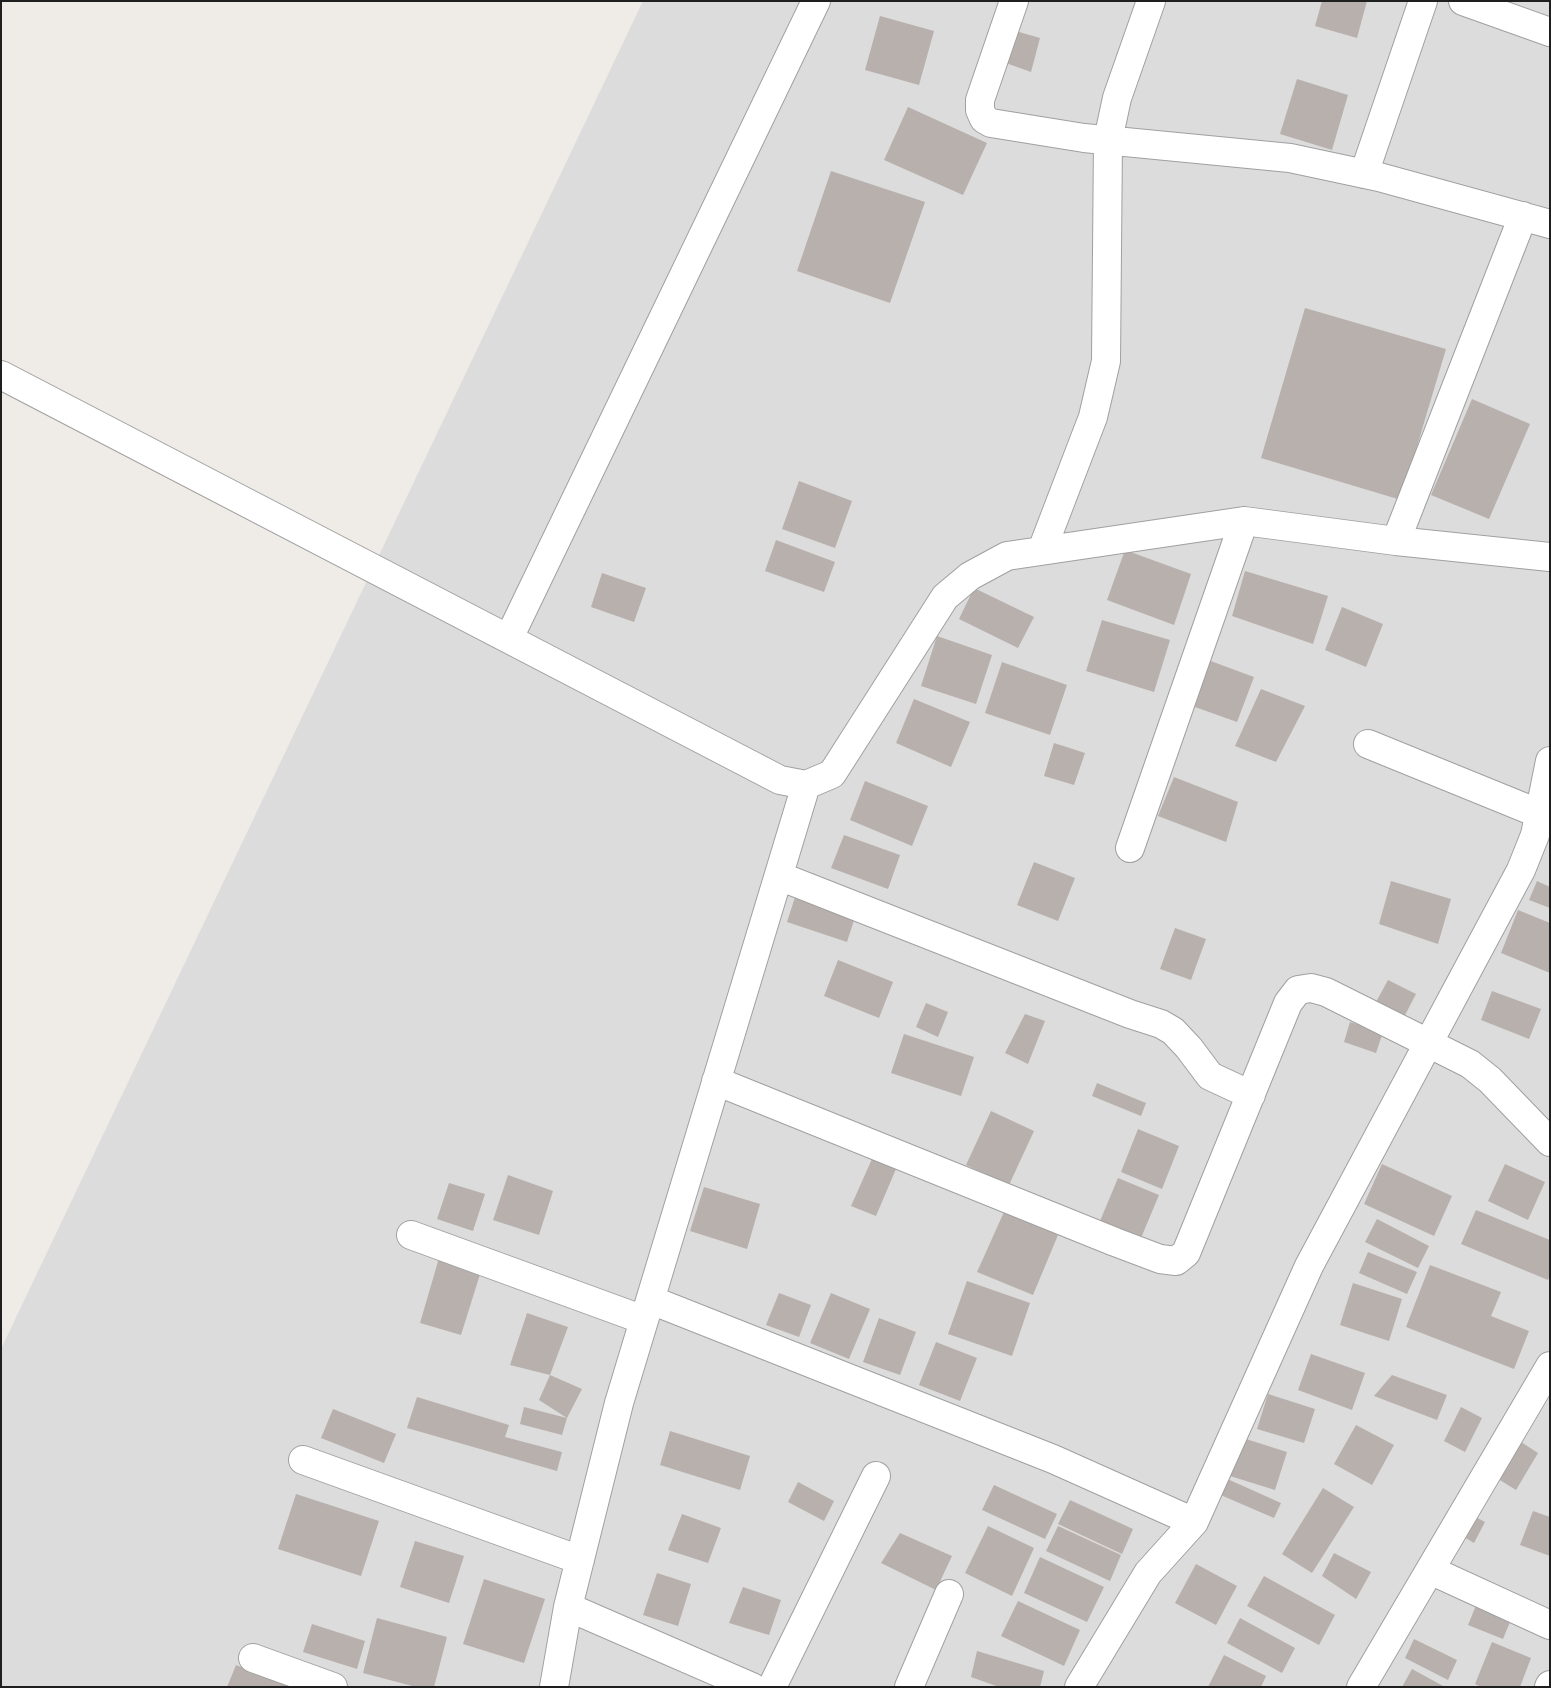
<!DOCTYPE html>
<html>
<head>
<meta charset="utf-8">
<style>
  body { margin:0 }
  #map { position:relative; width:1551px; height:1688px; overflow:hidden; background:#efebe6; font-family:"DM Sans",sans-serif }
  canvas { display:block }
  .frame { position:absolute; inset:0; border:2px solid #1f1f1f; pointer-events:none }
</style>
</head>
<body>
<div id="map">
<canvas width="1551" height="1688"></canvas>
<div class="frame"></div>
</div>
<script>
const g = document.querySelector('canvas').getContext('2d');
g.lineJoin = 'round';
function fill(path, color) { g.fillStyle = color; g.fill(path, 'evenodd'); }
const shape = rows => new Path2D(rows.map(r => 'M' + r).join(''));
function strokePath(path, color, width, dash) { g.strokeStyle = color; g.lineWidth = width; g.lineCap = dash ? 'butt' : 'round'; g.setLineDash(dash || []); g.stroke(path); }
const residential = shape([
  [643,1,1550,1,1550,1687,1,1687,1,1349]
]);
const building = shape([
  [1322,1,1367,1,1357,38,1315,26],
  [880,16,934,31,919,85,865,70],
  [1012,30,1040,38,1031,72,1003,62],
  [1297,79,1348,95,1332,150,1280,134],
  [908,107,987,143,963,195,884,160],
  [831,171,925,202,890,303,797,271],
  [1305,308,1446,349,1401,500,1261,458],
  [1472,399,1530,424,1489,519,1431,495],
  [799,481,852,501,835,548,782,529],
  [776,540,835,562,824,592,765,571],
  [1125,550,1191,574,1174,625,1107,600],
  [1245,571,1328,596,1313,644,1232,616],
  [602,573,646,588,634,622,591,607],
  [974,588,1034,617,1018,648,959,619],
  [1342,607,1383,624,1366,667,1325,650],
  [1102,620,1170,640,1154,692,1086,671],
  [937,636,992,655,976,704,921,686],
  [1208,660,1254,677,1237,722,1195,707],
  [1002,662,1067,685,1050,735,985,713],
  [1261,689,1305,706,1276,762,1235,746],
  [914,699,970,722,951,767,896,743],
  [1054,743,1085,753,1074,785,1044,776],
  [1174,777,1238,802,1226,842,1158,816],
  [865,781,928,806,912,846,850,820],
  [844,835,900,855,888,889,831,868],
  [1034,862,1075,878,1058,921,1017,905],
  [1391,881,1451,899,1438,944,1379,924],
  [1537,881,1550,887,1550,908,1529,900],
  [796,894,856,914,847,942,787,922],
  [1518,910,1550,923,1550,973,1501,953],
  [1175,928,1206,939,1191,980,1160,969],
  [838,960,893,982,879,1018,824,996],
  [1388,980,1416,994,1404,1017,1376,1002],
  [1492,991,1541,1009,1529,1039,1481,1020],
  [926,1003,948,1012,938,1037,916,1027],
  [1025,1014,1045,1021,1028,1064,1005,1053],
  [1350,1022,1383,1032,1376,1053,1344,1042],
  [904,1034,974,1057,961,1096,891,1073],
  [1097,1083,1146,1103,1141,1116,1092,1096],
  [991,1111,1034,1131,1009,1185,966,1165],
  [1138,1129,1179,1146,1162,1189,1121,1172],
  [872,1159,896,1169,876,1216,851,1206],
  [1382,1164,1452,1196,1434,1236,1364,1204],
  [1505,1164,1545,1182,1528,1220,1488,1201],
  [508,1175,553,1191,539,1235,493,1220],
  [1118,1178,1159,1195,1141,1238,1100,1221],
  [449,1183,485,1194,473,1231,437,1219],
  [704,1187,760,1204,747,1249,690,1231],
  [1476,1210,1550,1240,1550,1275,1548,1280,1461,1244],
  [1004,1212,1058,1235,1033,1295,977,1272],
  [1377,1219,1429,1246,1418,1268,1365,1242],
  [1368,1252,1417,1272,1407,1294,1359,1273],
  [439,1258,481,1271,461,1335,420,1323],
  [1430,1265,1501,1292,1491,1316,1529,1331,1514,1369,1406,1327],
  [967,1281,1030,1303,1012,1356,948,1334],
  [1353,1283,1402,1299,1389,1341,1340,1325],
  [779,1293,811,1305,799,1337,766,1325],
  [831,1293,870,1309,849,1359,810,1343],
  [527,1313,568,1327,550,1375,510,1365],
  [879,1318,916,1332,900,1375,863,1362],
  [936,1342,977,1358,960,1401,919,1385],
  [1311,1354,1365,1373,1352,1410,1298,1390],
  [550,1375,582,1389,567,1418,539,1400],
  [1392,1375,1447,1395,1437,1420,1374,1396],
  [1268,1394,1315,1409,1304,1443,1257,1429],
  [417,1397,509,1425,505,1437,562,1452,557,1471,407,1428],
  [524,1407,567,1418,562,1435,520,1424],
  [1461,1407,1482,1418,1465,1452,1444,1441],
  [333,1409,396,1434,384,1463,321,1438],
  [1356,1425,1394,1445,1372,1485,1334,1464],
  [670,1431,750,1456,740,1490,660,1465],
  [1243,1438,1287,1452,1275,1490,1230,1476],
  [1518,1440,1538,1453,1516,1490,1495,1477],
  [1223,1477,1281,1503,1274,1518,1216,1493],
  [798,1482,834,1501,824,1521,788,1502],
  [994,1485,1057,1514,1045,1539,982,1510],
  [1323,1488,1354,1507,1312,1573,1282,1554],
  [296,1494,379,1521,361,1576,278,1549],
  [1070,1500,1133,1529,1122,1554,1058,1524],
  [1533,1511,1550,1517,1550,1556,1520,1545],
  [682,1514,721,1528,708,1563,668,1550],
  [1470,1514,1485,1522,1474,1543,1459,1534],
  [988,1526,1034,1548,1012,1596,965,1573],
  [1058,1526,1121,1555,1110,1581,1046,1551],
  [900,1533,952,1556,936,1590,881,1563],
  [415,1541,464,1556,449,1603,400,1587],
  [1334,1553,1371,1572,1356,1599,1322,1576],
  [1040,1557,1104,1587,1087,1622,1024,1593],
  [1196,1564,1237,1586,1216,1625,1175,1603],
  [657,1573,691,1584,678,1626,643,1615],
  [1264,1576,1335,1615,1319,1645,1247,1606],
  [484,1579,545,1599,524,1663,463,1644],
  [743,1587,781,1600,769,1635,729,1623],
  [1018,1601,1080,1630,1064,1666,1001,1636],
  [1477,1603,1512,1617,1503,1639,1468,1625],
  [377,1618,447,1637,434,1687,416,1687,363,1673],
  [1240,1618,1295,1648,1282,1673,1227,1643],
  [312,1624,365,1641,357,1669,303,1652],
  [1414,1639,1457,1660,1448,1680,1405,1658],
  [1492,1642,1531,1658,1520,1687,1481,1687,1475,1684],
  [977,1651,1044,1671,1040,1687,999,1687,971,1677],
  [1224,1655,1266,1676,1261,1687,1208,1687],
  [236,1665,286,1684,285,1687,227,1687],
  [1412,1669,1445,1687,1402,1687]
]);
const minor = shape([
  [1014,1,980,100,980,110,984,119,991,123,1084,138,1290,158,1379,177,1550,224],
  [1463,1,1550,32],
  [1364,174,1423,1],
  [1,375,780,780,806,785,832,774,945,597,970,576,1007,556,1244,521,1396,541,1550,557],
  [1396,541,1523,216],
  [1042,550,1093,417,1106,361,1108,140,1117,98,1151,1],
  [509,638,816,1],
  [1368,744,1540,814],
  [1130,848,1244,521],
  [779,876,1130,1014,1161,1024,1173,1031,1189,1048,1210,1076,1251,1095],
  [716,1081,1115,1242,1160,1259,1176,1261,1186,1253,1288,1003,1298,990,1311,988,1326,992,1470,1064,1490,1080,1550,1142],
  [411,1235,644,1320],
  [651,1300,1053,1459,1194,1522],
  [303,1460,580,1560],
  [1430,1570,1550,1625],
  [568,1607,752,1687],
  [253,1658,333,1687],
  [554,1687,568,1607,619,1403,806,785],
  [772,1687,876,1476],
  [909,1687,949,1594],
  [1079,1687,1148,1573,1194,1522,1309,1266,1521,870,1535,835,1550,761],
  [1361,1687,1550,1366],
  [1549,1687,1550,1685]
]);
fill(residential, '#dddcdc');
fill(building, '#b8b0ac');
strokePath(minor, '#a0a0a0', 30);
strokePath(minor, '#fff', 28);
</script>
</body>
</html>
